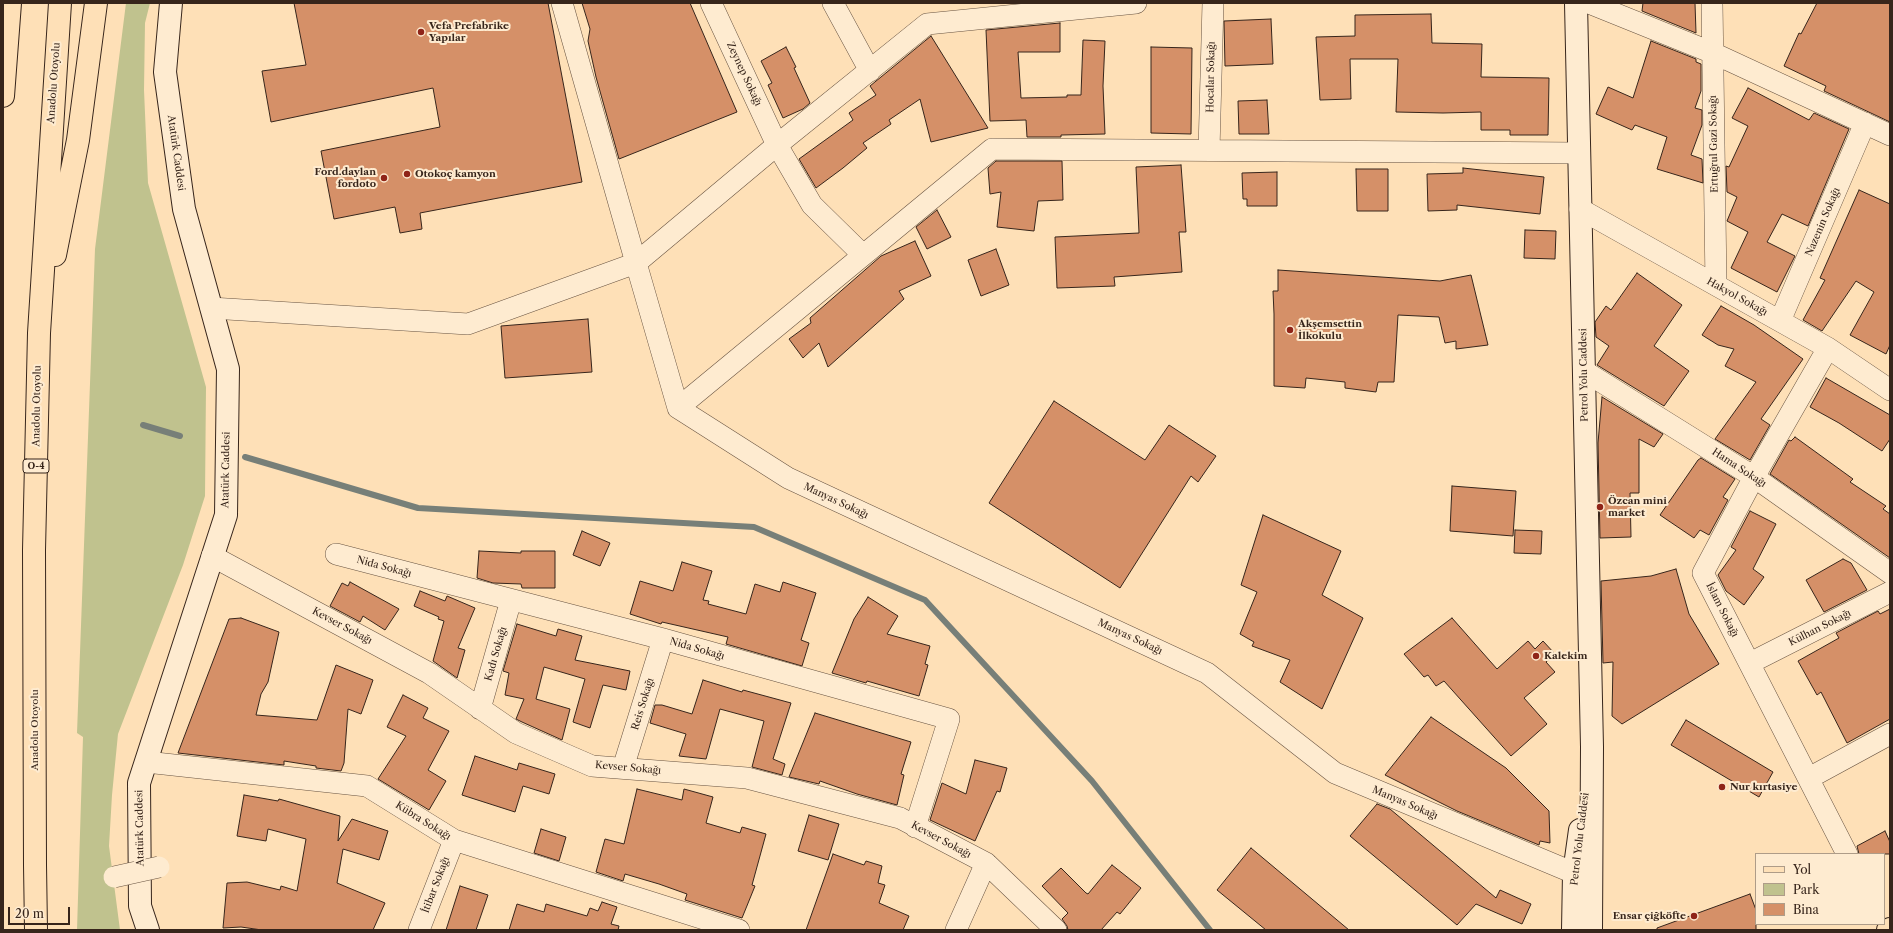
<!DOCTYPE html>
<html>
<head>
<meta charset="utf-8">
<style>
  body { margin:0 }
  #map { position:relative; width:1893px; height:933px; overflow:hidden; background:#fee0b7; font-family:"Libre Caslon Text",serif }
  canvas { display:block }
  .frame { position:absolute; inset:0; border:4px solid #37251b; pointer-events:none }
  .legend { position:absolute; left:1755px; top:853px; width:130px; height:72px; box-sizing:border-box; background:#feebd0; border:1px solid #ae9c88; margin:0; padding:5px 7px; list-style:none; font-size:12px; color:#37251b }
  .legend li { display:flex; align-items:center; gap:8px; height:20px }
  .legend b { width:20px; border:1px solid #ae9c88 }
  .scale { position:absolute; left:8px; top:907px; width:62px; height:18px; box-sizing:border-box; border:2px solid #37251b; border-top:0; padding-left:5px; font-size:12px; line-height:14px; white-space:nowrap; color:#37251b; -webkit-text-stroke:3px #feebd0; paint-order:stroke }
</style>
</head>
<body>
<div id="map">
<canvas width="1893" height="933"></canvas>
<div class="frame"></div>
<ul class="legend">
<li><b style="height:5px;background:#fee0b7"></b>Yol</li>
<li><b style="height:11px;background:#c0c28e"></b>Park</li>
<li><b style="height:11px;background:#d59068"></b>Bina</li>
</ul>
<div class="scale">20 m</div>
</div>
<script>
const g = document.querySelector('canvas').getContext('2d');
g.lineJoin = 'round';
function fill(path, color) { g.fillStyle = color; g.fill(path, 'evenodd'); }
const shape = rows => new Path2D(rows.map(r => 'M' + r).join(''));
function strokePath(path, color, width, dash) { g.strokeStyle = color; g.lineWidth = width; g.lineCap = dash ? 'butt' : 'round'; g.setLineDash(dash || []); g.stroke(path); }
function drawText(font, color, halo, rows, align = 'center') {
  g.font = font + ' "Libre Caslon Text",serif'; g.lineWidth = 4; g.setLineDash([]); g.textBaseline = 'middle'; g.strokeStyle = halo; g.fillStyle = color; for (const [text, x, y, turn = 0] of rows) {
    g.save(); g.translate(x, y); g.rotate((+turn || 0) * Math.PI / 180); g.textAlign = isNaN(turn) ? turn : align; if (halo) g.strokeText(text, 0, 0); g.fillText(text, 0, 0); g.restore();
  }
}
const green = shape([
  [126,3,150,3,145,23,144,90,148,183,206,387,205,496,183,565,118,734,112,795,109,846,120,930,77,930,83,737,77,733,95,249]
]);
const stream = shape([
  [143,425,180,436],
  [245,457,418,508,754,527,925,600,1092,781,1210,930]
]);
const building = shape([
  [294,3,548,3,582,182,420,213,422,229,400,233,395,207,334,219,321,151,440,127,433,88,271,122,262,71,306,65,294,3],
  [582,3,690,3,737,112,619,159,596,77,588,41,590,29,582,3],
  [1643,3,1695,3,1696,33,1642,11,1643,3],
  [1817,3,1890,3,1890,122,1824,91,1826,86,1784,66,1799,33,1801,34,1817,3],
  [1431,14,1432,43,1482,44,1481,77,1549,78,1548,135,1510,135,1510,130,1481,130,1481,112,1443,113,1396,112,1398,59,1350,59,1351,99,1320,100,1316,37,1355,36,1355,15,1431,14],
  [1271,19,1273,64,1225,66,1224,21,1271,19],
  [1060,23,1060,52,1018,52,1021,98,1067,97,1067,95,1081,95,1083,40,1105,41,1103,86,1105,134,1061,135,1061,137,1027,137,1026,120,990,121,986,30,1060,23],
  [931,36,988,128,931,142,920,99,889,120,891,124,863,143,867,148,843,168,816,188,799,159,853,120,849,113,876,95,870,86,931,36],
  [1651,41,1696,59,1696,62,1701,64,1701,91,1695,108,1702,110,1702,125,1691,155,1702,159,1703,183,1657,169,1667,137,1635,125,1632,130,1596,114,1608,87,1633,98,1651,41],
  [786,47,796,67,794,68,810,103,803,109,783,118,768,85,772,83,761,61,786,47],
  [1151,47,1192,48,1191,134,1151,133,1151,47],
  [1748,88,1809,120,1814,113,1849,129,1808,226,1782,214,1767,242,1795,256,1777,292,1731,268,1748,232,1727,221,1737,197,1727,192,1726,166,1729,167,1748,126,1732,118,1748,88],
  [1267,100,1269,134,1239,134,1238,101,1267,100],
  [996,161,1062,161,1063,200,1038,201,1034,231,997,227,1001,192,990,194,988,168,996,161],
  [1181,165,1186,232,1179,232,1182,272,1114,277,1115,286,1057,288,1055,237,1139,233,1136,167,1181,165],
  [1463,168,1544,177,1540,214,1457,205,1457,210,1428,211,1427,174,1463,173,1463,168],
  [1356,169,1388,169,1388,211,1357,211,1356,169],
  [1277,172,1277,206,1247,206,1247,199,1243,199,1242,173,1277,172],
  [1859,190,1890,204,1890,345,1886,354,1850,335,1874,292,1856,281,1822,331,1803,320,1825,280,1820,278,1859,190],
  [937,210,951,237,927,249,916,227,937,210],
  [1525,230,1556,231,1555,259,1524,258,1525,230],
  [915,241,931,276,899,291,904,299,828,367,819,343,803,358,789,339,811,323,810,318,881,256,915,241],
  [996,249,1009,285,981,296,968,260,996,249],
  [1278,270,1440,281,1471,275,1488,345,1456,349,1456,341,1445,343,1439,317,1398,315,1394,382,1378,382,1376,392,1345,388,1345,382,1306,378,1305,388,1274,386,1274,314,1273,291,1278,291,1278,270],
  [1637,273,1682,305,1654,346,1689,371,1664,406,1597,365,1609,346,1596,337,1595,322,1606,306,1611,310,1637,273],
  [1721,306,1754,325,1803,359,1761,419,1770,425,1750,460,1715,439,1756,382,1725,366,1734,349,1718,345,1702,335,1721,306],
  [588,319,592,372,505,378,501,326,588,319],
  [1826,378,1890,415,1890,439,1882,451,1839,423,1810,407,1826,378],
  [1602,397,1663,434,1654,447,1639,439,1639,493,1630,493,1631,537,1600,538,1598,443,1602,397],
  [1054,401,1145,460,1169,425,1216,456,1198,482,1191,476,1120,588,989,503,1054,401],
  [1795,437,1853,479,1850,482,1886,506,1883,509,1890,514,1890,558,1770,474,1789,440,1791,441,1795,437],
  [1701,458,1735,479,1723,497,1728,500,1709,535,1700,530,1694,538,1660,515,1698,460,1701,458],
  [1452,486,1516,491,1513,536,1450,531,1452,486],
  [1750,511,1776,524,1753,569,1764,577,1744,605,1726,591,1718,575,1736,550,1731,547,1750,511],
  [1263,515,1341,551,1322,595,1363,618,1322,709,1280,682,1290,660,1252,646,1254,642,1240,634,1257,592,1241,585,1263,515],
  [1515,530,1542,531,1541,554,1514,553,1515,530],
  [582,531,610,543,600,566,573,555,582,531],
  [479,551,521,553,521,551,555,551,555,588,522,588,521,584,493,583,477,578,479,551],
  [1843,559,1851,563,1867,590,1824,612,1806,580,1843,559],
  [682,562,712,571,703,600,709,601,708,604,746,614,755,584,780,592,783,582,816,593,801,640,809,643,802,666,726,644,728,637,662,622,661,624,630,614,640,581,673,591,682,562],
  [1676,569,1689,614,1719,664,1622,724,1612,716,1613,662,1603,663,1601,581,1651,576,1676,569],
  [350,582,399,609,385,630,363,616,360,622,330,606,342,583,348,586,350,582],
  [420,591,445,601,447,596,475,608,458,648,465,650,457,678,433,661,444,621,438,619,439,617,414,606,420,591],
  [868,597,898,616,887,634,930,646,925,664,928,665,919,696,867,681,866,683,832,673,854,619,868,597],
  [1890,609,1890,719,1847,743,1821,692,1817,695,1798,661,1839,638,1836,633,1878,611,1880,614,1890,609],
  [241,618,279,632,268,682,261,694,256,715,317,720,336,665,373,680,361,714,348,709,344,763,341,771,316,768,316,766,284,761,284,765,178,753,229,619,241,618],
  [1452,618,1497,669,1528,641,1535,649,1543,641,1555,654,1546,662,1555,672,1524,698,1547,724,1511,756,1444,681,1436,686,1428,675,1424,677,1404,654,1452,618],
  [517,624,556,636,558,629,582,636,575,660,630,671,626,690,603,685,590,728,573,722,585,679,544,667,536,699,570,709,562,740,522,722,516,719,524,699,505,695,509,673,503,671,517,624],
  [703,680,742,692,743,690,791,703,773,759,785,764,782,775,752,767,764,721,720,709,706,759,679,756,686,734,650,723,655,705,662,705,692,714,703,680],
  [403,695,428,708,423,718,449,731,428,770,446,781,429,810,378,779,406,736,387,727,403,695],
  [815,713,911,742,901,774,904,775,897,805,857,794,820,781,819,784,789,777,815,713],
  [1431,717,1506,768,1549,811,1550,843,1540,841,1539,845,1457,811,1385,775,1431,717],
  [1686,720,1773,772,1759,797,1671,745,1686,720],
  [475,756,517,770,519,763,555,774,549,794,523,786,515,812,462,795,475,756],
  [975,760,1007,768,1000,792,997,791,975,841,930,820,942,783,966,794,975,760],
  [637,789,682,800,684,789,713,797,706,823,740,833,742,827,766,834,752,885,755,886,742,918,685,900,687,894,659,884,625,874,623,881,596,872,605,839,624,844,637,789],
  [244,795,278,801,279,799,340,816,338,841,352,819,388,831,379,860,343,849,337,883,385,903,373,930,262,930,241,927,223,928,227,883,247,882,280,890,281,886,297,891,306,839,268,829,266,841,237,836,244,795],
  [1377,804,1390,809,1496,898,1500,890,1531,904,1522,924,1476,904,1457,925,1350,836,1377,804],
  [809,815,839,824,828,860,798,851,809,815],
  [541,829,566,837,559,861,534,853,541,829],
  [1885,831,1890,842,1890,854,1859,854,1857,846,1885,831],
  [1251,848,1349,930,1266,930,1217,890,1251,848],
  [833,854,864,865,866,861,882,866,878,883,885,885,879,903,909,916,903,930,806,930,833,854],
  [1112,865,1141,888,1120,914,1117,912,1101,930,1068,930,1067,926,1062,919,1068,913,1042,886,1061,868,1086,893,1088,894,1112,865],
  [460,886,488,895,476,930,446,930,460,886],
  [1750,894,1756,910,1756,930,1657,930,1657,928,1750,894],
  [602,902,617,907,611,924,619,926,618,930,509,930,517,904,544,912,546,904,587,916,590,908,598,911,602,902]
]);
const street = shape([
  [562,3,636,263,777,145,927,24,1136,3],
  [711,3,777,145,812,205,863,255],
  [833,3,870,71],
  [1589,3,1713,53,1890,135],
  [1712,3,1716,285],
  [1209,150,1213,3],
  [1580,209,1828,348,1890,390],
  [211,308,468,324,636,263,678,408,992,149,1579,153],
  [1780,321,1865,123],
  [1828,348,1754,477,1703,573,1847,854],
  [1584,371,1754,477,1890,573],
  [678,408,788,478,1207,673,1335,773,1574,873],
  [336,554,663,639,949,719,915,827],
  [212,556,429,673,516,733,592,766,747,778,900,818,986,863,1056,930],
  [1750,663,1890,592],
  [480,709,511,600],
  [146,762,367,786,454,840,739,930],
  [623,768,663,639],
  [1809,778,1890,734],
  [419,930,454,840],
  [956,930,986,863]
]);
const secondary = shape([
  [1576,3,1592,747,1591,930],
  [148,930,140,906,139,783,226,515,228,369,184,209,165,72,171,3],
  [1573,930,1574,873,1580,830]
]);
const primary = shape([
  [1888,930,1890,929]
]);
const highway = shape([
  [3,96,10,3],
  [55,255,78,140,96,3],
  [36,930,35,865,34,550,39,333,60,3]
]);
const streetBridge = shape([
  [114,877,159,867]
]);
const markers = [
  [421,32,4,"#8f2418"],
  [407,174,4,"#8f2418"],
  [384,178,4,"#8f2418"],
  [1290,330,4,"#8f2418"],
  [1600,507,4,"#8f2418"],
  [1536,656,4,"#8f2418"],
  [1722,787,4,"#8f2418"],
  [1694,916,4,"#8f2418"]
];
const shields = [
  [36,466,26]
];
const shieldNames = [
  ["O-4",36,466]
];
const poiNames = [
  ["Vefa Prefabrike",429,26],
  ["Yapılar",429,38],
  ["Ford.daylan",376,172,"right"],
  ["fordoto",376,184,"right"],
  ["Otokoç kamyon",415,174],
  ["Akşemsettin",1298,324],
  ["İlkokulu",1298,336],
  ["Özcan mini",1608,501],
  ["market",1608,513],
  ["Kalekim",1544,656],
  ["Nur kırtasiye",1730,787],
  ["Ensar çiğköfte",1686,916,"right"]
];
const streetNames = [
  ["Zeynep Sokağı",744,74,65],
  ["Hocalar Sokağı",1211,77,-89],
  ["Anadolu Otoyolu",54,83,-86],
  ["Ertuğrul Gazi Sokağı",1714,144,-91],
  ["Atatürk Caddesi",176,153,82],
  ["Nazenin Sokağı",1823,222,-67],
  ["Hakyol Sokağı",1737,297,29],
  ["Petrol Yolu Caddesi",1584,375,-91],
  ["Anadolu Otoyolu",37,406,-89],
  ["Hama Sokağı",1739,468,33],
  ["Atatürk Caddesi",226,470,-89],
  ["Manyas Sokağı",836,501,25],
  ["Nida Sokağı",384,567,15],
  ["İslam Sokağı",1722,610,63],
  ["Kevser Sokağı",342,626,28],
  ["Külhan Sokağı",1820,628,-27],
  ["Manyas Sokağı",1130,637,25],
  ["Nida Sokağı",697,649,16],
  ["Kadı Sokağı",496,654,-74],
  ["Reis Sokağı",643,704,-73],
  ["Anadolu Otoyolu",35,730,-90],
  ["Kevser Sokağı",628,768,5],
  ["Manyas Sokağı",1405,803,23],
  ["Kübra Sokağı",423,821,32],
  ["Atatürk Caddesi",140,828,-91],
  ["Petrol Yolu Caddesi",1580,839,-83],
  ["Kevser Sokağı",941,840,28],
  ["İtibar Sokağı",436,885,-69]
];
fill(green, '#c0c28e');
strokePath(stream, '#777f78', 6);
fill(building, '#d59068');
strokePath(building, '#37251b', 1);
strokePath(street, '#695442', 22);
strokePath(secondary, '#37251b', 24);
strokePath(primary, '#37251b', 24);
strokePath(highway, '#37251b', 24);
strokePath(street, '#feebd0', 21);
strokePath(secondary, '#feebd0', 22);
strokePath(primary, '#fee0b7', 22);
strokePath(highway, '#fee0b7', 22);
strokePath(streetBridge, '#695442', 22, []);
strokePath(streetBridge, '#feebd0', 21);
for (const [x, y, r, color] of markers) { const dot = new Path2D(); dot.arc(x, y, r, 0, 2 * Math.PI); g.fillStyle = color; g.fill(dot); strokePath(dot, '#feebd0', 1.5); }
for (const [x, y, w] of shields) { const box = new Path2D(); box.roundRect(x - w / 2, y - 7, w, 14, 3); g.fillStyle = '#feebd0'; g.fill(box); strokePath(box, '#37251b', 1); }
drawText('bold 9px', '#37251b', null, shieldNames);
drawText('bold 10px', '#37251b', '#feebd0', poiNames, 'left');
drawText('10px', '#37251b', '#feebd0', streetNames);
</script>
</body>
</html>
